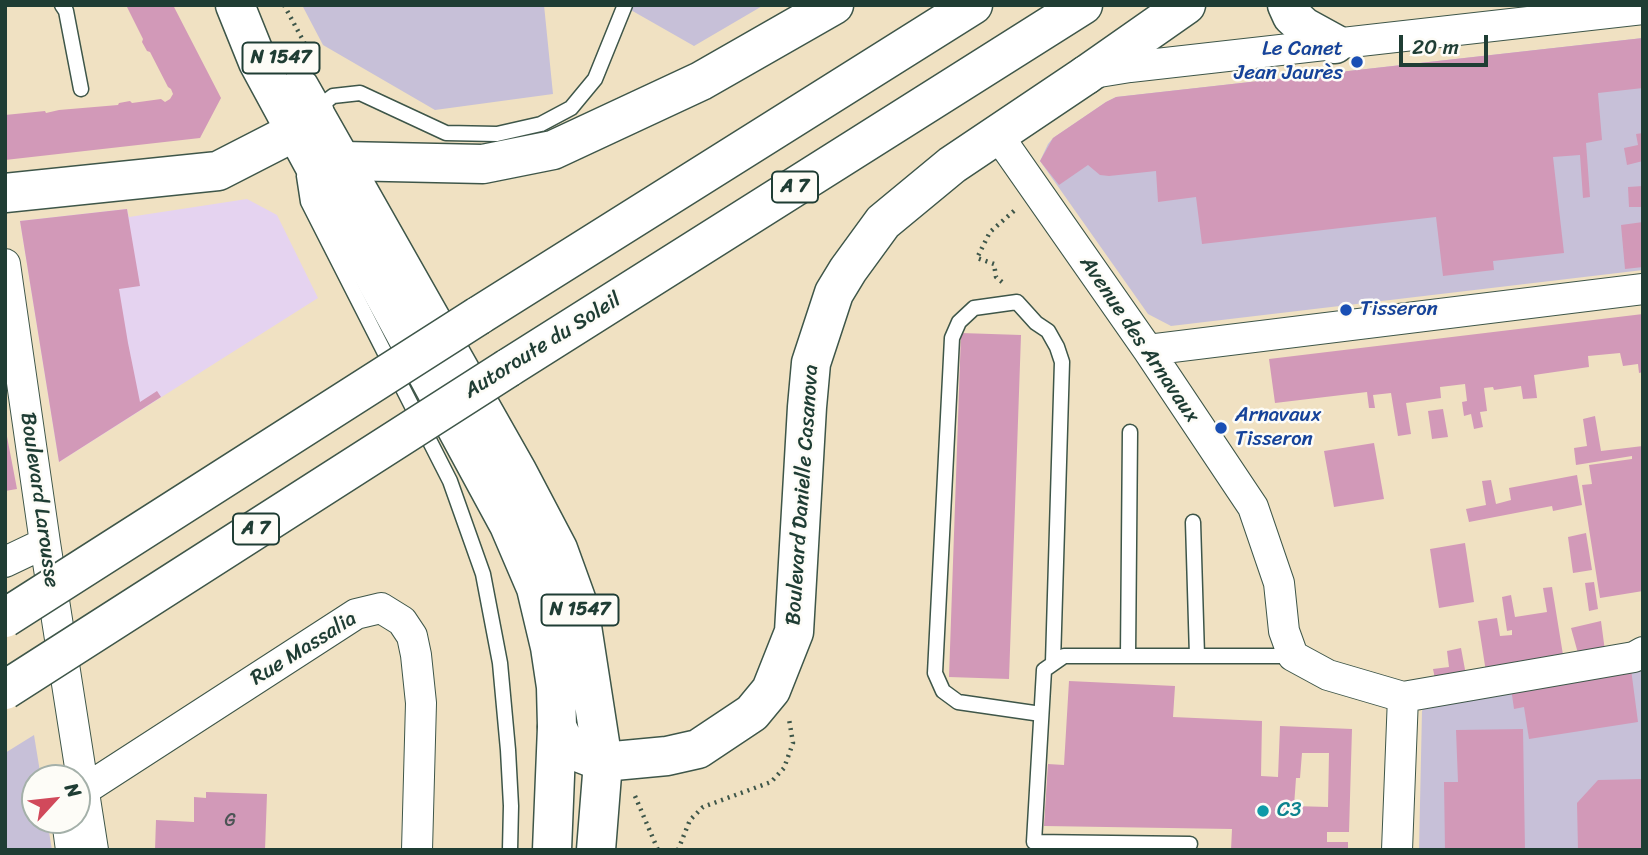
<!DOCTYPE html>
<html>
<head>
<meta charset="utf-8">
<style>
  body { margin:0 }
  #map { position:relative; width:1648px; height:855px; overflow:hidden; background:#f0e1c2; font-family:Sriracha,sans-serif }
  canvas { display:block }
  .frame { position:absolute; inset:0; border:7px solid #1f3d34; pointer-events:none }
  .north { position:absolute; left:21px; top:764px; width:70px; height:70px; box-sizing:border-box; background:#fdfcf7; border:2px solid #a4b0a9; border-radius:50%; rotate:63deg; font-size:19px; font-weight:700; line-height:28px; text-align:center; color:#1f3d34 }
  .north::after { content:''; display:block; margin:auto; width:24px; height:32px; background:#d1495b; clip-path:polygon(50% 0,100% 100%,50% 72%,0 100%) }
  .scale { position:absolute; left:1399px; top:35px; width:89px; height:32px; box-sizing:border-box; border:4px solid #1f3d34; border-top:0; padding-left:9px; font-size:21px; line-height:24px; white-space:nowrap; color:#1f3d34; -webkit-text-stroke:5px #fdfcf7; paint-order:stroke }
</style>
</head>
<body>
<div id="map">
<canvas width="1648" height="855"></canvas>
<div class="frame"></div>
<div class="north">N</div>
<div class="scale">20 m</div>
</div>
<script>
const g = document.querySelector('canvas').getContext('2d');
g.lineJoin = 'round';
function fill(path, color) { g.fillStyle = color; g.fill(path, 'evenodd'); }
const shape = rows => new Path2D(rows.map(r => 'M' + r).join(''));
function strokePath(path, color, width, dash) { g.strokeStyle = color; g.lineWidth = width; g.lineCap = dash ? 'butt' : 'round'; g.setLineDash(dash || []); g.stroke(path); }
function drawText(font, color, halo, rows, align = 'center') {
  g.font = font + ' Sriracha,sans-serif'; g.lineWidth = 5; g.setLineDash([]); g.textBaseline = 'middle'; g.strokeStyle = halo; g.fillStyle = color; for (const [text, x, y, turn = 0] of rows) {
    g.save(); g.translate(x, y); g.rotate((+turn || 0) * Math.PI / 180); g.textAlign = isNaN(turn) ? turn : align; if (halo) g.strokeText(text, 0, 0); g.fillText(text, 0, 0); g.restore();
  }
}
const built = shape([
  [247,199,277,215,318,298,59,462,20,221,127,209,129,217]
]);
const industrial = shape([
  [302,5,544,5,553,94,435,110,323,45],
  [622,5,764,5,694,46],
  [1643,38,1643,270,1171,326,1148,314,1040,161,1048,144,1053,138,1106,102,1116,97],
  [1643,663,1643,850,1419,850,1422,711,1427,702],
  [34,735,41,778,35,778,35,820,47,820,52,850,5,850,5,753]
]);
const building = shape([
  [126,5,173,5,221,98,200,138,5,160,5,115,45,111,46,113,59,110,118,105,119,103,130,101,132,103,161,99,165,102,170,99,173,94,171,89,168,87,150,52,147,51,142,42,143,39],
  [1643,38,1643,88,1598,93,1602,140,1586,143,1590,197,1583,198,1580,155,1553,157,1564,253,1493,261,1494,270,1443,276,1436,217,1202,244,1196,197,1158,202,1156,171,1109,176,1100,175,1088,165,1059,185,1040,161,1053,138,1106,102,1116,97],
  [1643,133,1643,161,1627,165,1624,148,1638,145,1636,134],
  [1643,186,1643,207,1629,207,1628,187],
  [127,209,140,286,119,289,128,343,140,402,157,391,161,397,59,462,20,221],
  [1643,222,1643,267,1625,269,1621,225],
  [1643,314,1643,372,1639,373,1638,364,1623,366,1620,353,1588,356,1589,367,1534,375,1537,398,1523,399,1521,386,1494,390,1493,387,1484,388,1487,411,1480,412,1483,427,1474,429,1471,414,1464,416,1462,402,1467,401,1465,384,1440,387,1441,398,1406,403,1411,434,1398,436,1391,393,1373,395,1375,408,1369,408,1367,392,1275,403,1269,359],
  [961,333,1021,335,1009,679,949,677],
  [1443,409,1448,437,1432,439,1428,411],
  [1595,416,1601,451,1643,446,1643,591,1600,598,1582,485,1592,484,1589,465,1632,459,1632,456,1576,465,1574,448,1587,446,1583,419],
  [5,426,17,489,5,491],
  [1374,443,1384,499,1334,507,1324,451],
  [1577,475,1582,505,1553,511,1552,506,1469,522,1466,509,1486,505,1482,481,1491,480,1496,504,1511,500,1509,488],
  [1586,533,1592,570,1573,573,1568,537],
  [1465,543,1474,602,1439,608,1430,549],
  [1594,582,1598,609,1589,611,1585,583],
  [1552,587,1564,661,1486,672,1478,621,1497,618,1500,636,1512,635,1512,630,1507,631,1502,597,1511,595,1515,617,1547,612,1543,588],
  [1601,621,1605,651,1579,657,1571,628],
  [1461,648,1466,675,1435,679,1433,669,1449,667,1447,651],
  [1631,669,1638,722,1529,739,1524,707,1514,709,1511,688],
  [1069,681,1175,686,1173,717,1262,721,1261,776,1278,777,1280,726,1352,729,1349,832,1327,832,1327,842,1348,842,1348,850,1231,850,1232,829,1044,826,1048,764,1064,765],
  [1302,753,1329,753,1328,807,1294,806,1296,778,1300,778],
  [1523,729,1525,850,1445,850,1444,782,1458,782,1456,730],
  [1643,779,1643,850,1578,850,1577,803,1598,780],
  [206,792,267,794,265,850,155,850,156,820,194,822,194,797,206,798]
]);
const path = shape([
  [284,5,312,57],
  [1002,282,996,277,994,264,977,258,990,232,1015,210,1014,208],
  [635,796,658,850],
  [678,850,690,820,703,807,771,782,784,768,793,743,789,719]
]);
const lane = shape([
  [62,5,66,11,81,89],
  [316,109,333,96,360,93,446,133,497,134,541,124,571,108,595,79,625,5],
  [304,176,308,202,450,481,483,574,500,663,508,750,511,806,510,850],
  [1193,522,1197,656],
  [1128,656,1130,432],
  [1041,714,958,702,943,691,935,673,952,338,959,322,974,308,1017,302,1036,323,1048,331,1057,347,1062,362,1053,662],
  [1190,844,1034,842,1044,670,1064,656,1293,656]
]);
const street = shape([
  [1093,73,1130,67,1643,9],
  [997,134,1148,350,1253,507,1279,583,1284,631,1293,656,1328,675,1403,697,1397,850],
  [5,264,45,543,93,850],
  [1148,350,1643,289],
  [5,562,45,543],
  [1403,697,1634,657,1643,652],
  [84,790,356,614,381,608,402,621,412,636,416,655,421,703,417,850],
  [67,820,71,850]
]);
const secondary = shape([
  [5,193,218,171,296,131,314,110],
  [552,850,557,727],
  [596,850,603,762]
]);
const primary = shape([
  [235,5,258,62,509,525,536,588,550,647,556,687,557,727,567,748,603,762,667,756,698,749,752,713,771,690,794,632,807,407,811,363,834,293,848,270,883,222,952,165,1086,75],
  [300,88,517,471,558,549,579,607,603,762]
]);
const highway = shape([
  [1287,5,1292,16,1304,27,1335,44],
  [1086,75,1186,5],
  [318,176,343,161,483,164,553,150,701,81,834,5],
  [478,316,973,5],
  [508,368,1083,5]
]);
const highwayBridge = shape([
  [5,618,478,316],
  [5,690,508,368]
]);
const markers = [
  [1357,62,7,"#1a4fb4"],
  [1346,310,7,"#1a4fb4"],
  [1221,428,7,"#1a4fb4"],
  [1263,811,7,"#0f9aa8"]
];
const numberNames = [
  ["G",230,821]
];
const shields = [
  [281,58,77],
  [795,187,46],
  [256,529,46],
  [580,610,77]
];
const shieldNames = [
  ["N 1547",281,58],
  ["A 7",795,187],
  ["A 7",256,529],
  ["N 1547",580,610]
];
const transitNames = [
  ["Le Canet",1343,50,"right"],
  ["Jean Jaurès",1343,74,"right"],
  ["Tisseron",1360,310],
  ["Arnavaux",1235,416],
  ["Tisseron",1235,440]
];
const streetNames = [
  ["Avenue des Arnavaux",1139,340,56],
  ["Autoroute du Soleil",543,346,-32],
  ["Boulevard Danielle Casanova",803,495,-86],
  ["Boulevard Larousse",39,500,82],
  ["Rue Massalia",304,649,-32]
];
const cultureNames = [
  ["C3",1277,811]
];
fill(built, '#e5d3f0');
fill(industrial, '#c7c0d8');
fill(building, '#d299b8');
strokePath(lane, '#3e5649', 17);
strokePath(street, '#3e5649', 32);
strokePath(secondary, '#3e5649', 41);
strokePath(primary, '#3e5649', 41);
strokePath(highway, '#3e5649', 41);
strokePath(path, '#3e5649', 4.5, [2, 5]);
strokePath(lane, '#fff', 14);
strokePath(street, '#fff', 30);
strokePath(secondary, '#fff', 38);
strokePath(primary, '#fff', 38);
strokePath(highway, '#fff', 38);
strokePath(highwayBridge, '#3e5649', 41, []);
strokePath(highwayBridge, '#fff', 38);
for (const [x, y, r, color] of markers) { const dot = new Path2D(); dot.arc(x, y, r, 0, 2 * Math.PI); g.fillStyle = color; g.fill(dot); strokePath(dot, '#fdfcf7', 2.5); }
drawText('18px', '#4c5455', null, numberNames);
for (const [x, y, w] of shields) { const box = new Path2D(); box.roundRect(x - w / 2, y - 15.5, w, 31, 5); g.fillStyle = '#fdfcf7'; g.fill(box); strokePath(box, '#1f3d34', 2); }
drawText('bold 19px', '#1f3d34', null, shieldNames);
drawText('21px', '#164399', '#fdfcf7', transitNames, 'left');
drawText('21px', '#1f3d34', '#fdfcf7', streetNames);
drawText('21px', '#0d838f', '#fdfcf7', cultureNames, 'left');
</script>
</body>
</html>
